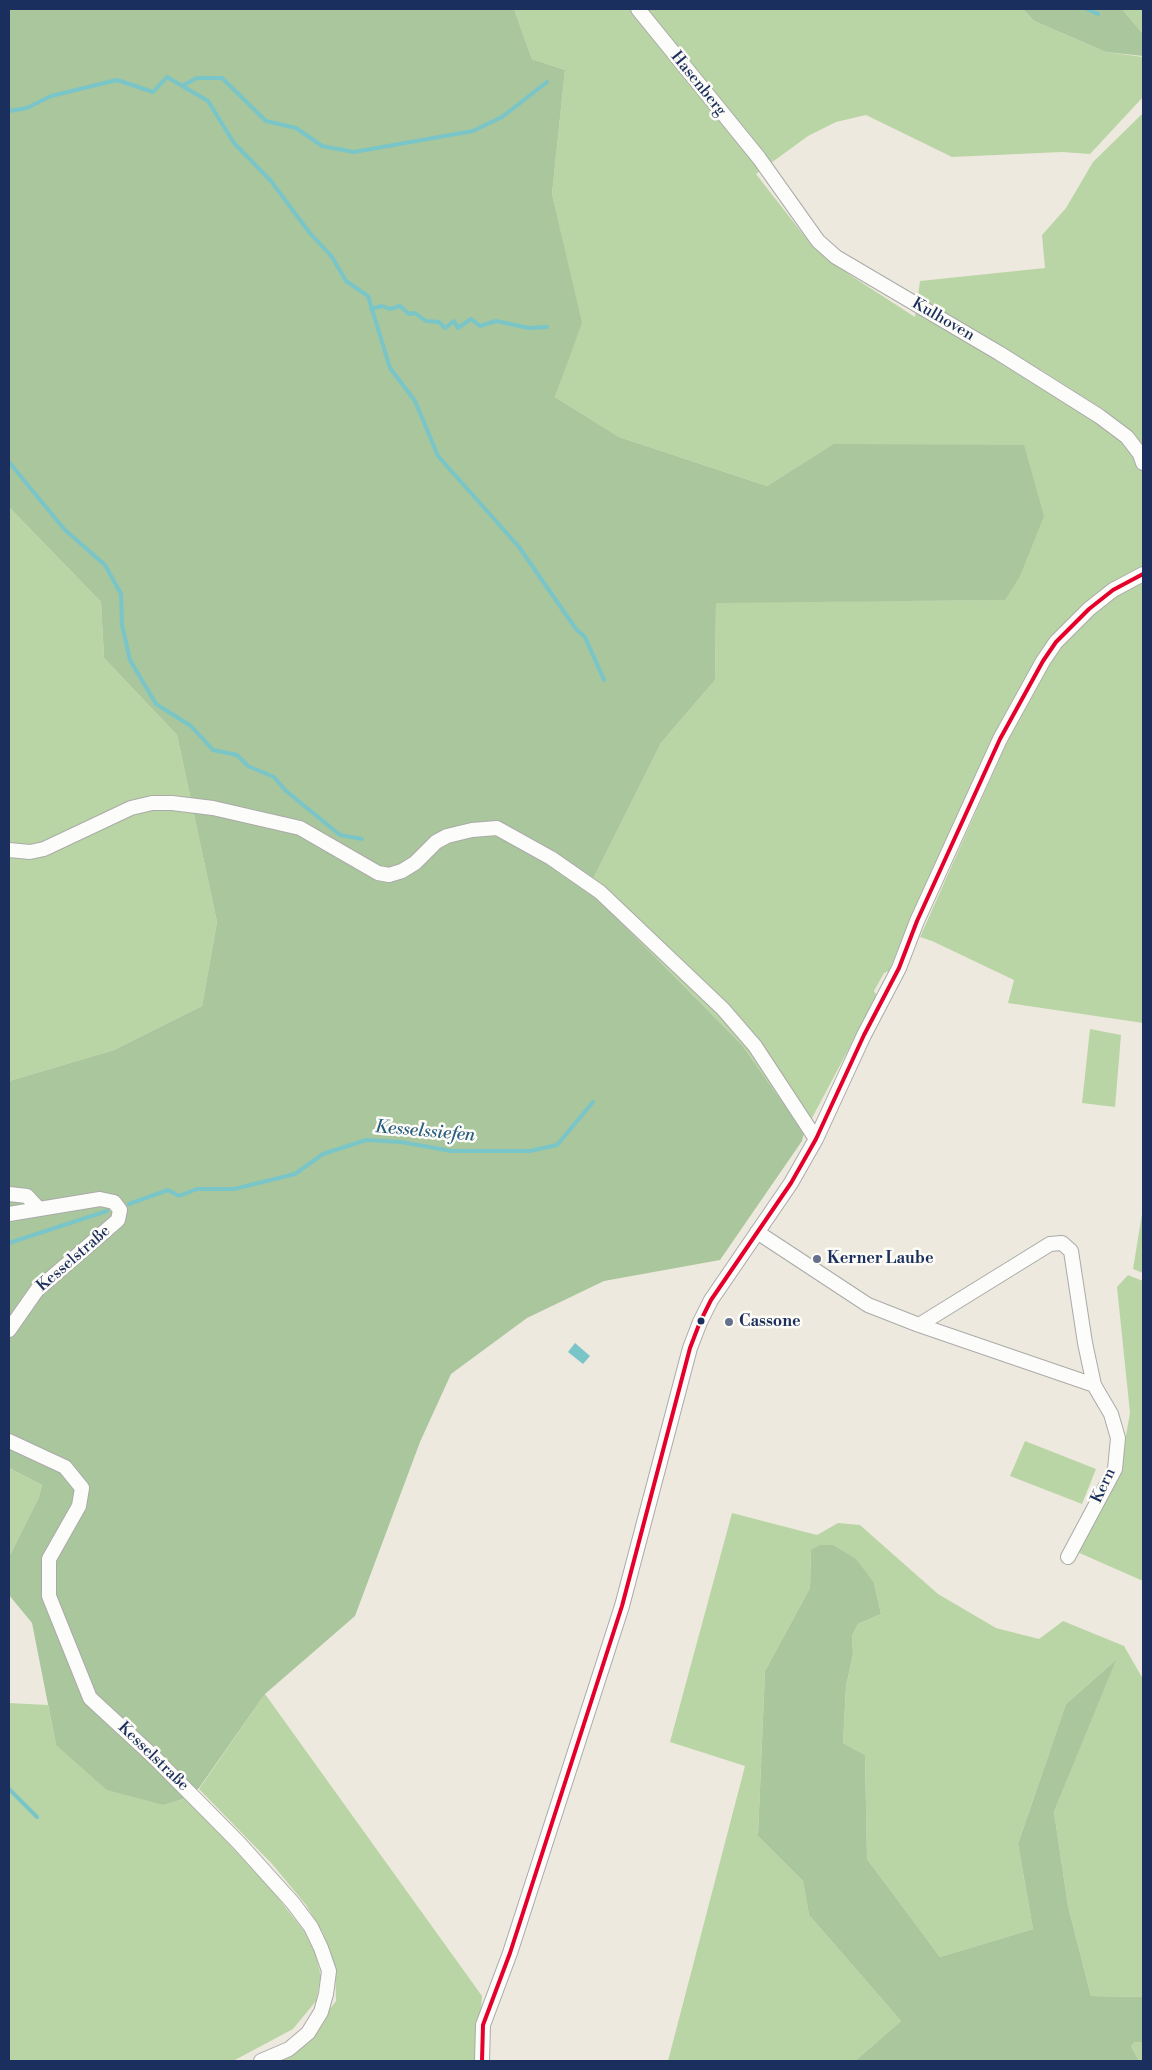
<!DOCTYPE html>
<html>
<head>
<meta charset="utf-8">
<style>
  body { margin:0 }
  #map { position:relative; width:1152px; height:2070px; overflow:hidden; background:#eee9de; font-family:"Libre Bodoni",serif }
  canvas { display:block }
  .frame { position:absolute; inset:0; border:10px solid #1b2f5e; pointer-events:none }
</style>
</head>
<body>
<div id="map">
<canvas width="1152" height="2070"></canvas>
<div class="frame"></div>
</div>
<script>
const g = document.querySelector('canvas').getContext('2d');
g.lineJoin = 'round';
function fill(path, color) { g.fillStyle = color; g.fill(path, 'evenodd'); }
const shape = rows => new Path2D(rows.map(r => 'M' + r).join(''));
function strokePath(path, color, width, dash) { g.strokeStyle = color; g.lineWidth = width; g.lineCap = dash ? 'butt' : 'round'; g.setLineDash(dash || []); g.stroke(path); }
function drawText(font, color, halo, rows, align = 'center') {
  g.font = font + ' "Libre Bodoni",serif'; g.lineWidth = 5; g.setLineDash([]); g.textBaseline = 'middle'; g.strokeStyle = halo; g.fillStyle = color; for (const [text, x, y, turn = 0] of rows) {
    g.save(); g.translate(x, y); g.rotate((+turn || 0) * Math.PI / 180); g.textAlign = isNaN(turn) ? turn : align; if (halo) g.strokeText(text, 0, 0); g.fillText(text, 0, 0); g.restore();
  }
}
const green = shape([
  [514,9,1023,9,1034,21,1106,52,1143,57,1143,97,1090,154,1062,152,952,157,866,115,836,122,808,136,756,174,813,247,850,275,915,317,920,281,1045,268,1042,235,1066,208,1093,162,1143,113,1143,1023,1008,1003,1014,980,932,941,920,937,1042,663,1017,694,1006,712,919,899,889,971,884,973,874,991,877,996,804,1133,742,1045,588,889,661,743,715,680,716,602,1005,600,833,444,767,486,619,437,555,397,581,323,552,194,565,70,532,59],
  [1041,370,1107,412,1107,413,1092,418,1040,386],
  [1122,9,1143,9,1143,34],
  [9,507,101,602,104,658,177,735,217,922,202,1006,114,1050,9,1081],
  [1090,1029,1121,1035,1115,1107,1082,1103],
  [1143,1208,1143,1273,1133,1269],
  [1128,1275,1143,1281,1143,1581,1075,1551,1123,1452,1130,1413,1117,1287],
  [1025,1441,1096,1469,1082,1504,1010,1476],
  [9,1468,42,1485,39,1497,9,1557],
  [732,1513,817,1535,838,1523,860,1525,938,1594,996,1628,1039,1639,1063,1621,1124,1646,1143,1679,1143,1997,1091,1996,1068,1906,1054,1812,1115,1661,1066,1704,1018,1844,1033,1929,940,1957,867,1859,865,1755,843,1743,846,1686,853,1654,852,1636,858,1624,881,1614,874,1583,811,1550,810,1588,765,1671,758,1836,803,1881,809,1915,901,2021,855,2061,668,2061,745,1766,670,1742],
  [265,1694,482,1996,478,2061,264,2061,303,2043,336,2001,335,1967,323,1933,306,1905,273,1865,199,1789],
  [9,1703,48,1705,56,1745,164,1805,186,1798,271,1889,304,1931,315,1953,321,1976,316,2001,293,2029,233,2061,9,2061],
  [1135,2042,1143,2042,1143,2061,1139,2061,1131,2046]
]);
const forest = shape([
  [9,9,514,9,532,59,565,70,552,194,582,323,555,397,619,437,767,486,833,444,1024,445,1044,516,1020,576,1005,600,716,603,715,680,661,743,588,889,742,1045,804,1133,802,1141,720,1260,604,1281,527,1318,451,1374,420,1442,355,1616,265,1694,199,1788,186,1798,164,1805,107,1790,56,1745,32,1623,9,1595,9,1557,39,1497,42,1485,9,1468,9,1081,114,1050,202,1006,217,922,177,735,104,658,101,602,9,507],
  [1023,9,1122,9,1143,34,1143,56,1106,52,1034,21],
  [820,1545,833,1545,856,1559,874,1583,881,1614,858,1624,852,1636,853,1654,846,1686,843,1743,865,1755,867,1859,940,1957,1033,1929,1018,1844,1066,1704,1116,1660,1054,1812,1068,1906,1091,1996,1143,1997,1143,2042,1135,2042,1131,2046,1139,2061,855,2061,901,2021,809,1915,803,1881,758,1836,765,1671,810,1588,811,1550]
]);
const water = shape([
  [575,1343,590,1356,583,1364,568,1352]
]);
const stream = shape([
  [1087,9,1098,14],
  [182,86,197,78,222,78,266,121,296,128,322,146,354,152,473,131,502,117,547,82],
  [9,111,27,108,51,96,117,80,153,92,167,77,208,101,234,143,271,181,309,232,332,257,346,281,368,296,390,368,415,401,438,456,519,547,576,629,585,637,604,680],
  [371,309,382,306,390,309,400,306,409,314,415,313,426,321,439,322,445,328,454,321,458,328,471,319,480,326,496,321,529,328,547,327],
  [9,462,64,529,105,565,121,594,122,625,130,660,156,704,191,726,213,750,237,755,248,766,274,777,285,790,340,835,362,839],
  [129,1204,168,1190,179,1196,197,1189,234,1189,295,1174,323,1154,366,1140,401,1142,451,1151,530,1151,557,1145,593,1102],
  [9,1243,107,1211],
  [9,1789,37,1817]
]);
const minor = shape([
  [638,9,759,158,818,241,836,257,999,353,1099,416,1127,437,1140,454,1143,463],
  [9,850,30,852,44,849,131,808,152,803,172,803,213,808,300,828,378,873,389,875,402,871,415,863,436,842,447,836,472,830,497,828,551,858,600,892,723,1009,755,1046,816,1139],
  [9,1194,27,1196,39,1209],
  [9,1214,100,1199,114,1202,120,1210,118,1220,37,1290,9,1330],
  [757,1232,868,1305,919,1325,1094,1385],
  [919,1325,1050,1244,1062,1243,1071,1251,1085,1343,1094,1385,1111,1414,1118,1438,1115,1469,1068,1557],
  [9,1441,65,1467,82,1488,79,1506,49,1559,49,1596,90,1698,154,1757,239,1843,293,1903,311,1927,321,1948,329,1971,326,1994,321,2012,308,2033,289,2049,261,2061],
  [482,2061,483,2025,510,1953,622,1606,690,1348,700,1322,711,1300,791,1183,816,1139,864,1035,899,968,917,921,1000,739,1043,661,1056,642,1089,609,1113,590,1143,574]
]);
const bus1 = shape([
  [482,2061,483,2025,510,1953,622,1606,690,1348,700,1322,711,1300,791,1183,816,1139,864,1035,899,968,917,921,1000,739,1043,661,1056,642,1089,609,1113,590,1143,574]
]);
const markers = [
  [817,1259,5,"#65708b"],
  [701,1321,4.5,"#1b2f5e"],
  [729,1322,5,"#65708b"]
];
const streetNames = [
  ["Hasenberg",698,84,51],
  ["Kulhoven",943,320,30],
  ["Kesselstraße",74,1259,-41],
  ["Kern",1104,1486,-65],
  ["Kesselstraße",153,1757,44]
];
const poiNames = [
  ["Kerner Laube",827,1259],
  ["Cassone",739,1322]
];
const waterNames = [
  ["Kesselssiefen",425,1132,5]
];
fill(green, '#bad5a5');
fill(forest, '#aac69d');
fill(water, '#79c5c8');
strokePath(stream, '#79c5c8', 4);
strokePath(minor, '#aaaaa9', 16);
strokePath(minor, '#fcfcfa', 14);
strokePath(bus1, '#e4002b', 4);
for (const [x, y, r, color] of markers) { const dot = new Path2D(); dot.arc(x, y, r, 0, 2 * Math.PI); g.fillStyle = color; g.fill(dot); strokePath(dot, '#fdfcf7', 2); }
drawText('16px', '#1b2f5e', '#fdfcf7', streetNames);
drawText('bold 16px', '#1b2f5e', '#fdfcf7', poiNames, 'left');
drawText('italic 18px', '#2a5e80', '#fdfcf7', waterNames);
</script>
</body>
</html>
